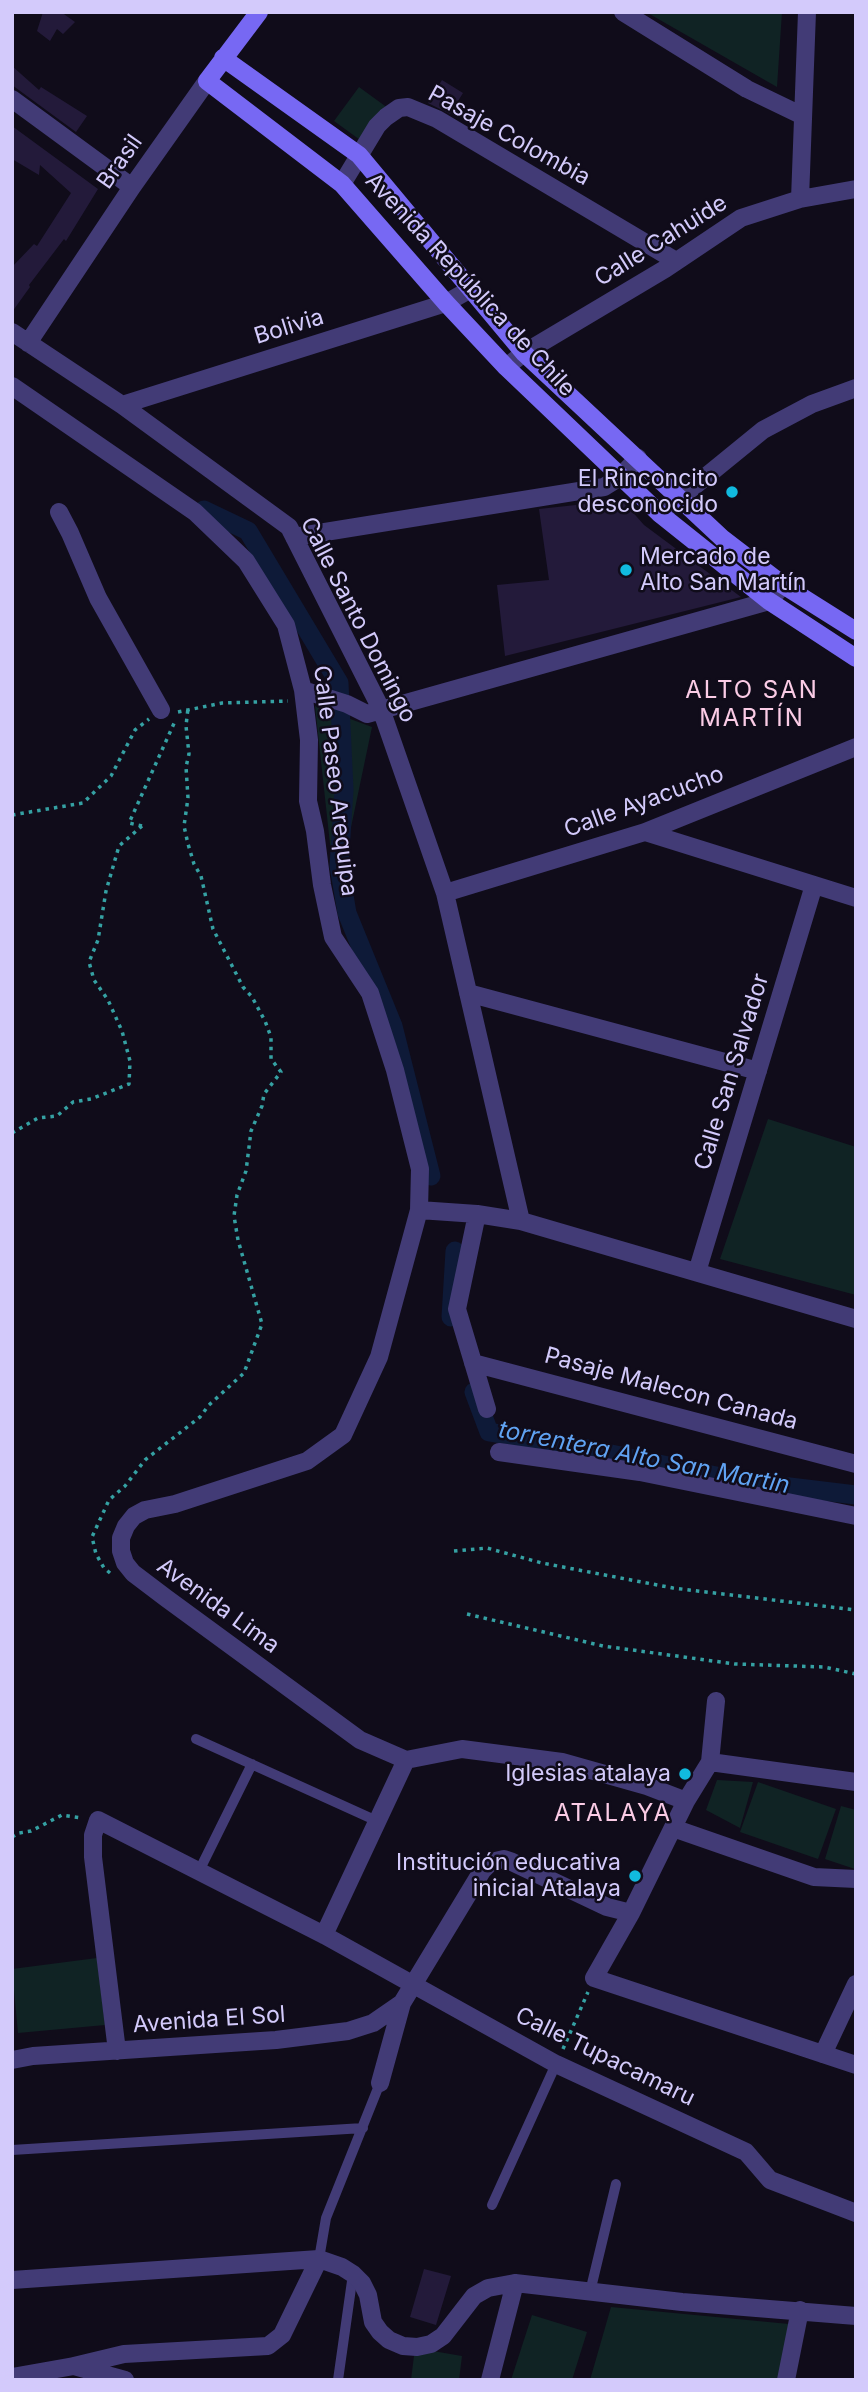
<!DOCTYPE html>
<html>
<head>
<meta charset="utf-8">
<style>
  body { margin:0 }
  #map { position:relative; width:868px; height:2392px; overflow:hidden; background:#100c1a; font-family:Inter,sans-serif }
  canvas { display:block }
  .frame { position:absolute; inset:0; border:14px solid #d3cafb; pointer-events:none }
</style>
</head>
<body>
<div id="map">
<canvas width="868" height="2392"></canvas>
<div class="frame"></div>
</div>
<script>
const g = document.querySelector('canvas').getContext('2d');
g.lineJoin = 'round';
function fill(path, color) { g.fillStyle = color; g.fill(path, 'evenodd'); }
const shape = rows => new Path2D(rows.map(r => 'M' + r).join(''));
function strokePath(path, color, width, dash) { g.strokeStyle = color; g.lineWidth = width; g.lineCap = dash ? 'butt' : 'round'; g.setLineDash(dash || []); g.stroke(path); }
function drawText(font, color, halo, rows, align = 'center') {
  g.font = font + ' Inter,sans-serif'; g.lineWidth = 5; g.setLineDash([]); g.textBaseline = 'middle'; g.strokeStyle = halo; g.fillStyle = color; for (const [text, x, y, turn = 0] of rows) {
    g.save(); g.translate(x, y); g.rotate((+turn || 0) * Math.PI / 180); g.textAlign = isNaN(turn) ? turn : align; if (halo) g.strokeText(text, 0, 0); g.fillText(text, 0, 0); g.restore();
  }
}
const green = shape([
  [646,12,782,12,777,87],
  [359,87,392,111,367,145,334,121],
  [315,706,372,727,336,899],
  [768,1119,856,1147,856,1295,720,1259],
  [717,1780,753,1782,740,1828,706,1810],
  [758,1782,836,1809,818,1859,740,1832],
  [841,1806,856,1810,855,1869,825,1859],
  [97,1958,105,2025,18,2033,12,1969],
  [611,2307,789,2324,778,2380,590,2380],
  [532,2315,587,2332,572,2380,511,2380],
  [415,2348,462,2356,459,2380,411,2380]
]);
const canal = shape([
  [204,510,248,531,339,683,344,790,339,866,347,913,393,1026,431,1176],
  [451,1317,455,1251],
  [474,1392,489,1432,573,1446,740,1481,856,1495]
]);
const building = shape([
  [43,12,61,12,75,22,63,34,57,29,50,41,37,31],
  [12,66,39,90,41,87,87,116,76,132,12,85],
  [442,80,463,93,450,114,428,103],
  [12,126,98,189,66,241,64,239,29,285,30,287,12,312,12,267,34,244,37,246,71,193,40,165,39,175,12,159],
  [622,500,644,525,741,597,505,656,497,585,549,580,539,509],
  [424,2269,451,2276,436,2325,410,2317]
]);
const path = shape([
  [178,712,222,703,288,701],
  [12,815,83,803,111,776,135,730,149,719],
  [142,826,129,823,176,719],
  [12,1133,38,1118,57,1116,73,1102,91,1099,129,1084,130,1061,122,1031,108,1000,94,980,89,962,98,940,106,891,119,846,142,826],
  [454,1551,487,1548,542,1563,673,1588,856,1610],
  [110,1573,104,1568,96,1554,92,1537,109,1500,125,1486,145,1460,200,1417,209,1405,244,1373,262,1324,238,1240,234,1216,237,1195,246,1171,251,1131,262,1106,264,1094,281,1072,271,1059,271,1037,265,1021,252,997,243,987,213,929,201,876,194,864,188,844,184,826,188,798,186,767,189,754,186,726,188,708],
  [467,1614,603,1646,735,1664,824,1667,856,1674],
  [12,1837,19,1833,31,1831,62,1815,82,1818],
  [563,2049,588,1992]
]);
const lane = shape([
  [196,1739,377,1821],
  [199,1871,252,1764],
  [12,2150,363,2128],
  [492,2205,556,2064],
  [319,2259,326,2218,380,2083],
  [590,2292,616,2184],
  [338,2380,353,2274]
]);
const street = shape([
  [623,12,747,89,803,116],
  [12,99,132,187],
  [342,184,377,126,386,117,399,108,408,107,437,119,676,261],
  [800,199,807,12],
  [12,332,122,405,289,527,381,709,445,893,521,1221],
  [28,343,132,187,207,81],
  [506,367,524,353,665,269,741,218,800,199,856,189],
  [12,386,195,512,246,561,286,625,303,690,309,740,308,801,315,831,322,885,333,937,370,993,395,1070,420,1169,419,1210,379,1357,343,1435,307,1461,175,1504,145,1510,134,1516,126,1526,121,1538,121,1551,125,1563,133,1573,166,1598,360,1740,406,1760,462,1749,562,1762,647,1786,686,1801],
  [122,405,446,303,469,290],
  [59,512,70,533,98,598,161,710],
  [660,514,763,430,812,404,856,388],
  [294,537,604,487,620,477,638,458],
  [303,690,347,704,367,714,769,601,783,585],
  [645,832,856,898],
  [445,893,645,832,856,747],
  [468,993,758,1071],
  [419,1210,477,1214,521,1221,856,1319],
  [477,1214,457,1309,487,1409],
  [697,1272,814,885],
  [473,1363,856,1464],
  [499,1452,640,1472,856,1516],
  [716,1701,710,1762,686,1801,631,1913,594,1978,856,2065],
  [710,1762,856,1782],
  [673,1828,814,1877,856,1879],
  [324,1935,406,1760],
  [117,2051,93,1857,93,1835,98,1820,324,1935,556,2064,746,2152,770,2180,856,2213],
  [823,2054,856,1984],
  [12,2060,33,2056,276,2040,348,2031,373,2023,402,2003],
  [380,2083,402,2003,482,1871,491,1862,504,1859,510,1861,607,1907,631,1913],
  [12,2280,319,2259,342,2267,353,2274,362,2283,368,2295,373,2322,380,2332,389,2340,403,2346,417,2347,431,2344,443,2336,474,2296,488,2288,515,2283,682,2302,856,2316],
  [74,2366,125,2380],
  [12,2377,74,2366,124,2354,268,2346,282,2335,319,2259],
  [490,2380,515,2283],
  [786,2380,800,2310]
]);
const secondary = shape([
  [259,12,207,81,342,184,446,303,506,367,660,514,769,601,856,658],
  [223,58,359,155,524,353,723,539,783,585,856,631]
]);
const markers = [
  [732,492,7,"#11badf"],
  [626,570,7,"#11badf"],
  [685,1774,7,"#11badf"],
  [635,1876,7,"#11badf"]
];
const streetNames = [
  ["Pasaje Colombia",509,136,29],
  ["Brasil",120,162,-55],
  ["Calle Cahuide",661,241,-32],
  ["Avenida República de Chile",470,285,47],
  ["Bolivia",289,327,-17],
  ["Calle Santo Domingo",358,620,63],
  ["Calle Paseo Arequipa",335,781,83],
  ["Calle Ayacucho",644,802,-20],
  ["Calle San Salvador",732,1072,-73],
  ["Pasaje Malecon Canada",671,1389,15],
  ["Avenida Lima",218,1606,36],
  ["Avenida El Sol",209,2020,-4],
  ["Calle Tupacamaru",605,2057,26]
];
const poiNames = [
  ["El Rinconcito",718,479],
  ["desconocido",718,505],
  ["Mercado de",640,557,"left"],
  ["Alto San Martín",640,583,"left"],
  ["Iglesias atalaya",671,1774],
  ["Institución educativa",621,1863],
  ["inicial Atalaya",621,1889]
];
const neighbourhoodNames = [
  ["ALTO SAN",752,691],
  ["MARTÍN",752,719],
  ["ATALAYA",613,1814]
];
const waterNames = [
  ["torrentera Alto San Martin",644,1458,11]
];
fill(green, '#102324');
strokePath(canal, '#0e1a38', 19);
fill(building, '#231a3a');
strokePath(path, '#35a1a3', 3.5, [3.5, 5]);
strokePath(lane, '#423b76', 10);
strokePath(street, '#423b76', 18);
strokePath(secondary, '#7768f3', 18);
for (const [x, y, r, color] of markers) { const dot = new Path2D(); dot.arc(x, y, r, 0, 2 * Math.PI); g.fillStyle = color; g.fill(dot); strokePath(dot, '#100c1a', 2.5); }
drawText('23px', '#d3cafb', '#100c1a', streetNames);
drawText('23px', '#d3cafb', '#100c1a', poiNames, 'right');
g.letterSpacing = '2px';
drawText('24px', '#fbcce6', '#100c1a', neighbourhoodNames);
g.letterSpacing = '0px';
drawText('italic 24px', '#60a3f3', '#100c1a', waterNames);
</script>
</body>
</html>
